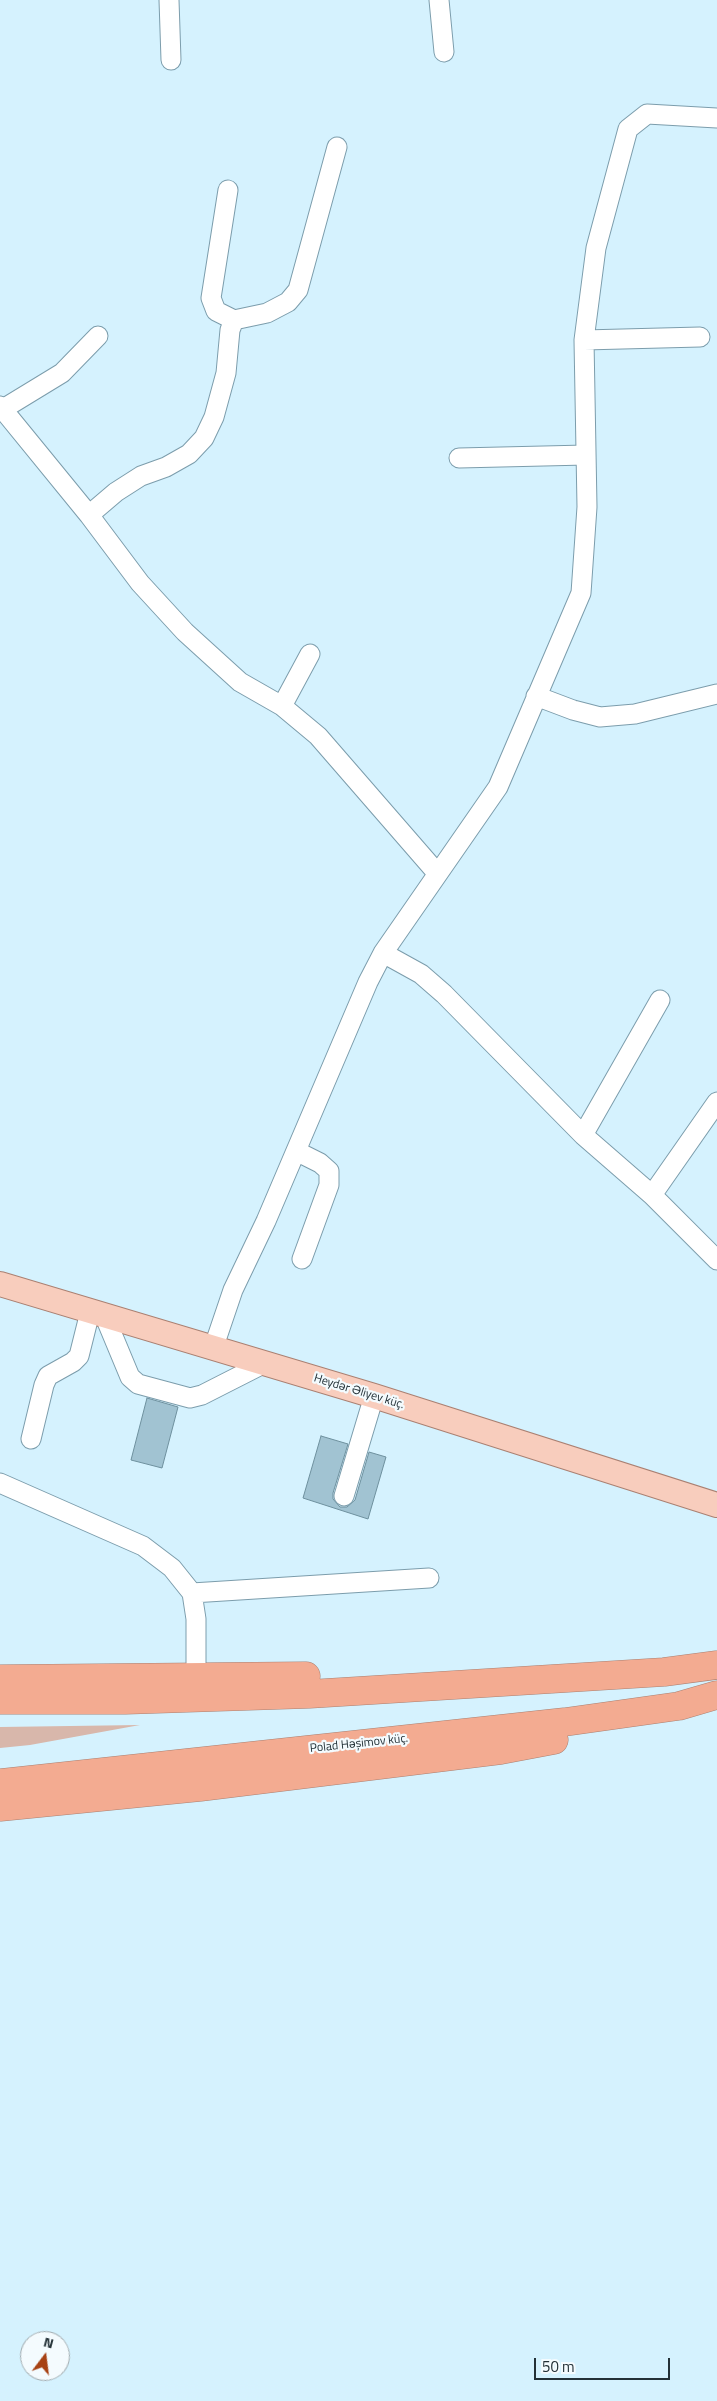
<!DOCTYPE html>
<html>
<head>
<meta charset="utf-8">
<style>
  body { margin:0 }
  #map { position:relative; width:717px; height:2401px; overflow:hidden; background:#d5f2fe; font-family:"Titillium Web",sans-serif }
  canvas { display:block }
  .north { position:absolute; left:20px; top:2331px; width:50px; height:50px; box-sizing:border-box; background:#f4fbfe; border:1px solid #a0aaae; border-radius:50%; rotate:15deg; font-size:14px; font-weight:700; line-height:20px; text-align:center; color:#233137 }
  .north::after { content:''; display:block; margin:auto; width:18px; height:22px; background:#a74214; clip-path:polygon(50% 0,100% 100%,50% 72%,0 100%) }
  .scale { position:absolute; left:534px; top:2358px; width:136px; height:22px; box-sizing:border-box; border:2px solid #233137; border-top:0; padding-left:6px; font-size:15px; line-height:18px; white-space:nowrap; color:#233137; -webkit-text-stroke:4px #f4fbfe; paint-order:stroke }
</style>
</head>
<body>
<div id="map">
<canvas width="717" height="2401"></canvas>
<div class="north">N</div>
<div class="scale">50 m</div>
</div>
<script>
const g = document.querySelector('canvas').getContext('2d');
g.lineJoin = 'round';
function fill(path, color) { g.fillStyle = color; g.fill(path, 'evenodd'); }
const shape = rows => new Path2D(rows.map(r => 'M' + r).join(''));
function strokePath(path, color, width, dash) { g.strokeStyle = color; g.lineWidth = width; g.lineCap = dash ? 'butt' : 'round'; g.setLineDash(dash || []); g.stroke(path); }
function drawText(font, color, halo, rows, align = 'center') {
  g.font = font + ' "Titillium Web",sans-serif'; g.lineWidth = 4.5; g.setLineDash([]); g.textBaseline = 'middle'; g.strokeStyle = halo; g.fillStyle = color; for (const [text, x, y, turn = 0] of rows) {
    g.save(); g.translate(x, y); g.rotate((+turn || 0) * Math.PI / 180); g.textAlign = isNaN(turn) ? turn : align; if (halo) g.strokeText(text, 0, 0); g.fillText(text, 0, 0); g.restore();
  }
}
const green = shape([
  [140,1725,30,1745,0,1748,0,1727]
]);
const building = shape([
  [147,1398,178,1407,162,1468,131,1460,147,1398],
  [321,1436,348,1444,333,1493,333,1499,340,1507,347,1507,355,1500,369,1452,386,1457,368,1519,303,1498,321,1436]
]);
const minor = shape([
  [169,0,171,60],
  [439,0,444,52],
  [228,190,211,298,216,311,234,320],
  [584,340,700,337],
  [0,406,89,515,140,583,185,632,240,682,282,706,318,736,437,873],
  [3,409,62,373,98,336],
  [459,458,586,455],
  [89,515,116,492,141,476,166,467,189,454,204,438,214,417,226,373,230,330,234,320,267,313,288,302,298,290,337,147],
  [536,696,573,710,600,717,635,714,717,694],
  [282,706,310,654],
  [383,953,421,974,444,994,583,1135,652,1195,717,1260],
  [583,1135,660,1000],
  [296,1151,320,1163,329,1171,329,1185,302,1259],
  [652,1195,717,1102],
  [105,1317,130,1377,138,1384,190,1398,202,1395,263,1364],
  [213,1349,233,1290,266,1221,368,982,383,953,498,787,581,593,587,507,584,340,596,248,628,129,647,114,717,118],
  [31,1439,44,1385,48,1376,73,1362,79,1356,90,1312],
  [0,1483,143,1546,172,1568,192,1593,196,1619,196,1677],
  [344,1496,374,1396],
  [192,1593,429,1578]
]);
const major = shape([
  [0,1284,374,1396,717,1505]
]);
const highway = shape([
  [0,1679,306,1676],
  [0,1700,125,1700,309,1694,664,1672,717,1665],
  [0,1783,565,1722,679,1706,717,1695],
  [0,1807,200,1787,501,1750,554,1740]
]);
const streetNames = [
  ["Heydər Əliyev küç.",359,1392,17],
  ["Polad Həşimov küç.",359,1744,-6]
];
fill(green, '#d8b7ab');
fill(building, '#a1c3d2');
strokePath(building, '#6e909e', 1);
strokePath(minor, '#7c9dac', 21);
strokePath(major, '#aa8072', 26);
strokePath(highway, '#aa8072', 29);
strokePath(minor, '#fff', 19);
strokePath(major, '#f8cdbd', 24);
strokePath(highway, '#f3ab91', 28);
drawText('12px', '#233137', '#f4fbfe', streetNames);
</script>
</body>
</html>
